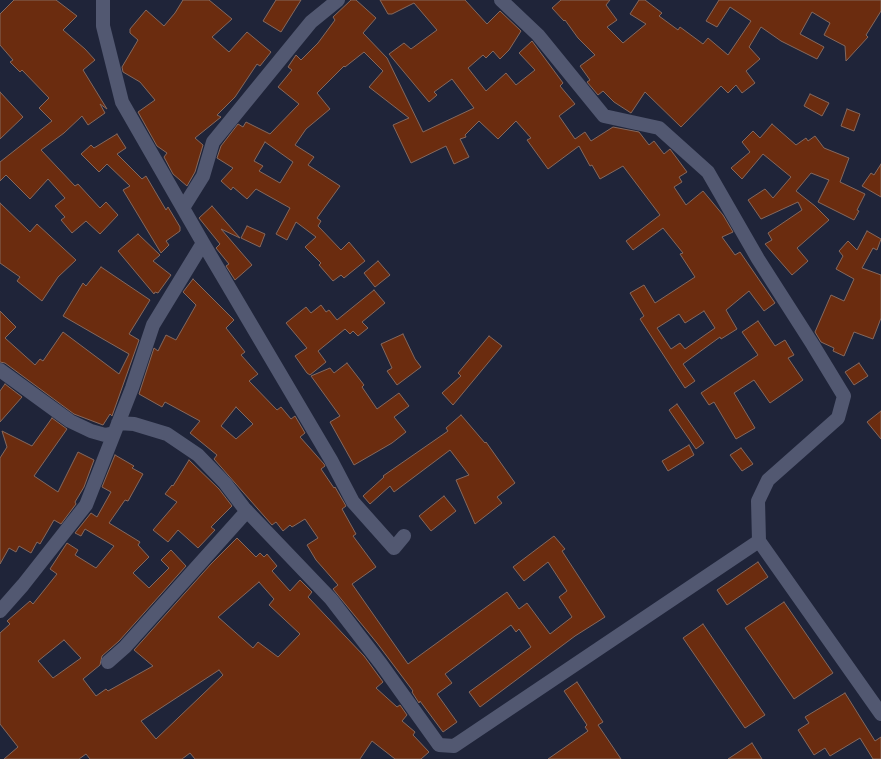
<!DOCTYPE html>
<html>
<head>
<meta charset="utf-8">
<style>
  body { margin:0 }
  canvas { display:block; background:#1f2439 }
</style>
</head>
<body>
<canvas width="881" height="759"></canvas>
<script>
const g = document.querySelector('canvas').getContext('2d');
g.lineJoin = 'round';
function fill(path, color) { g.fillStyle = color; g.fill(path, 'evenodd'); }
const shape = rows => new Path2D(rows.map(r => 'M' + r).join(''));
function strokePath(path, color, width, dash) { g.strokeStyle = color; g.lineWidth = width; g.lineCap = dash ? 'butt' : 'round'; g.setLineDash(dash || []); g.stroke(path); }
const building = shape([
  [14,0,56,0,77,16,63,30,85,49,95,60,83,70,107,109,100,104,105,113,88,125,82,116,64,133,41,150,75,186,78,184,100,208,106,202,118,215,100,234,86,221,72,233,61,220,65,217,55,206,65,198,48,179,30,199,6,175,0,181,0,162,52,121,39,108,49,98,22,70,20,72,10,62,13,60,0,45,0,14,14,0],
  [183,0,209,0,232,19,212,37,229,52,247,32,271,52,260,66,257,64,235,97,217,115,221,117,195,138,203,145,195,172,187,186,173,174,164,157,167,153,157,146,138,112,155,100,140,82,123,72,122,67,138,40,130,33,130,29,146,10,164,26,175,13,183,0],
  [276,0,301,0,281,32,263,21,276,0],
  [351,0,356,0,376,18,363,33,387,58,423,132,474,108,452,79,434,92,437,95,429,102,389,54,404,43,411,49,437,30,414,3,392,14,388,14,380,0,465,0,487,24,500,11,521,31,509,50,500,59,493,51,486,58,483,55,468,68,486,91,506,73,516,85,535,70,519,53,532,41,563,83,560,86,575,104,559,116,575,139,585,132,591,141,613,127,639,132,649,145,654,141,664,154,670,149,687,172,679,177,682,182,674,187,686,205,703,191,723,215,733,232,722,237,735,255,740,252,775,303,764,311,749,291,726,310,737,329,721,339,720,337,683,364,695,381,685,388,640,319,644,316,630,293,644,285,655,303,695,277,680,254,683,253,663,228,633,250,626,241,660,215,623,166,600,179,592,165,590,166,579,146,548,169,527,140,531,138,516,121,498,139,479,121,465,135,466,137,460,139,469,157,454,164,446,146,411,163,393,125,409,118,369,87,383,71,364,52,345,67,344,66,317,93,330,109,306,129,295,145,314,157,308,165,340,186,317,218,321,221,318,226,341,250,349,242,365,261,344,278,341,275,333,281,319,265,321,263,305,247,316,237,296,222,287,240,276,234,290,208,256,189,247,199,233,187,231,190,221,181,233,168,217,158,221,146,238,124,243,127,246,122,270,134,299,104,278,87,292,70,288,67,296,55,301,60,318,43,335,20,333,17,351,0],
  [265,142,293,162,280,183,259,171,263,166,254,161,265,142],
  [704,311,715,328,685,349,680,343,671,349,657,328,679,314,685,323,704,311],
  [561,0,610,0,606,5,617,20,607,27,623,43,646,24,630,14,639,0,645,0,662,13,659,16,678,30,680,27,703,44,708,38,728,55,751,21,730,7,717,27,706,21,719,0,881,0,881,11,866,35,868,37,846,61,845,46,824,35,830,23,812,12,800,34,824,47,817,59,781,41,761,27,749,47,760,59,746,71,755,83,742,93,736,85,728,93,721,86,681,127,645,92,631,113,614,102,603,91,598,95,587,82,590,80,580,66,595,55,578,38,565,20,564,21,552,8,561,0],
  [0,92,23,117,0,139,0,92],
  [810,94,829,103,822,116,804,106,810,94],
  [847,109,860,114,854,131,841,126,847,109],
  [772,124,796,145,806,138,808,141,815,136,824,148,849,158,840,182,865,194,857,210,859,211,854,220,818,202,829,180,811,173,796,191,815,206,829,220,797,248,808,261,792,275,765,244,772,240,768,233,802,210,798,202,761,219,748,200,765,189,773,198,791,177,763,154,742,179,731,168,750,152,742,142,753,131,760,138,772,124],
  [117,134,126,148,117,154,142,179,146,176,166,210,168,207,180,227,180,231,166,241,169,245,161,253,123,190,130,186,107,164,99,172,81,154,91,145,94,148,117,134],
  [881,164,881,197,862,186,871,173,874,175,881,164],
  [0,203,30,232,37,224,76,260,58,277,42,301,17,281,20,277,0,263,0,203],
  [212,206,240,238,221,229,252,265,235,280,226,266,229,264,216,248,220,244,199,218,212,206],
  [247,226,265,234,260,247,241,238,247,226],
  [867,231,881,239,877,250,873,248,862,268,881,275,881,318,873,339,854,332,844,356,833,351,834,348,821,342,815,332,831,295,844,301,854,279,836,269,843,256,839,251,848,241,857,250,867,231],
  [138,234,160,255,153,261,171,275,158,293,155,292,154,294,118,251,138,234],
  [378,261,390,275,375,287,364,273,378,261],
  [101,267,150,300,129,334,139,340,112,416,110,414,103,425,74,414,5,363,0,362,0,311,16,327,5,338,35,365,40,359,43,361,63,332,119,374,129,354,63,316,83,283,86,286,101,267],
  [193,279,234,320,226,328,245,352,241,355,258,374,249,381,277,410,281,407,291,419,295,416,305,433,300,437,324,464,325,466,321,469,334,488,335,487,346,506,342,509,356,534,353,536,376,567,352,584,408,664,507,592,519,609,527,603,550,634,572,617,559,597,567,591,548,562,524,581,513,567,554,536,565,549,562,551,605,617,575,636,480,707,469,692,531,647,519,629,516,632,511,625,445,674,452,683,437,694,457,722,443,732,420,701,419,703,412,692,413,691,377,643,333,589,338,585,316,560,307,545,318,538,305,519,292,527,290,525,283,531,276,522,272,525,214,459,217,455,190,433,200,421,165,402,162,407,139,394,154,348,158,351,166,335,176,340,196,305,183,292,193,279],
  [236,407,253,424,236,439,221,426,236,407],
  [374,290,385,303,362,322,368,328,358,336,353,331,350,334,345,329,318,351,326,362,310,375,307,373,295,356,307,348,286,323,306,307,311,313,321,305,326,312,329,310,337,320,374,290],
  [758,321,775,346,785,340,794,355,788,358,803,380,770,403,754,380,734,393,755,428,736,439,714,402,709,405,701,393,758,355,742,332,758,321],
  [403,334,415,359,421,367,397,385,387,371,392,368,381,344,403,334],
  [489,336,502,346,453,405,442,393,461,376,458,373,489,336],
  [347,363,364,385,362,387,377,409,399,393,409,406,394,417,406,432,392,443,354,465,330,422,340,416,311,376,330,368,334,373,347,363],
  [859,363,868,376,854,385,845,372,859,363],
  [5,384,22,397,0,422,0,391,5,384],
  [677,404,704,443,696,449,669,410,677,404],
  [881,411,881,439,867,422,881,411],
  [461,415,485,443,486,442,515,483,497,497,502,503,475,524,456,480,469,475,450,450,394,492,390,486,370,504,363,496,384,477,383,476,448,431,446,428,461,415],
  [52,418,67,429,34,476,58,492,78,452,94,460,84,487,75,502,76,504,61,524,54,520,40,544,37,542,31,553,19,546,16,552,9,548,0,564,0,458,7,447,2,431,32,446,52,418],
  [689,445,694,455,668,471,662,461,689,445],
  [741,448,753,464,742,471,730,455,741,448],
  [115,455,134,466,132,468,143,474,128,501,125,500,109,523,140,542,138,545,149,557,133,573,149,588,169,568,161,560,171,550,186,566,119,641,102,656,100,665,83,679,96,696,106,689,108,691,153,666,134,650,211,564,237,538,256,557,260,553,264,557,267,554,277,566,272,571,290,591,300,580,312,592,308,597,364,656,383,682,376,688,397,707,400,705,407,715,402,721,415,732,413,735,429,752,421,759,395,759,372,741,360,759,195,759,190,753,182,759,90,759,86,754,79,759,4,759,18,747,0,724,0,633,10,624,7,621,30,601,33,604,57,574,50,569,67,543,78,550,75,555,96,568,114,546,85,529,81,536,75,533,91,513,97,517,111,492,102,487,115,455],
  [259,582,274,599,269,605,300,634,278,657,258,642,253,648,218,617,259,582],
  [64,640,81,658,53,678,38,661,64,640],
  [219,670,223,675,156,739,141,721,219,670],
  [189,460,219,489,232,506,211,527,215,530,198,548,178,530,168,542,153,530,177,502,165,494,172,485,173,486,189,460],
  [444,496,456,511,431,531,419,516,444,496],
  [758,562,768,577,727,605,717,590,758,562],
  [784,602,833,673,794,699,745,628,784,602],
  [703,624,765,715,745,728,683,638,703,624],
  [577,682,603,722,598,725,621,759,548,759,588,731,585,727,587,725,564,691,577,682],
  [845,693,875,741,881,737,881,759,873,759,860,738,830,756,825,748,814,755,798,730,809,723,805,717,845,693],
  [752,743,762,759,728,759,752,743]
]);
const street = shape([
  [103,0,103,26,122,102,203,243,331,460,353,502,394,548,404,536],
  [501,0,538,35,604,116,659,128,708,172,758,259,813,345,844,396,838,418,768,480,758,501,759,541,881,714],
  [183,208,203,176,213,142,311,22,338,0],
  [0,370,70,421,91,431,105,435,114,433],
  [118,423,134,424,167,434,198,455,225,483,244,508,331,599,381,664,439,745,454,746,759,541],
  [0,611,23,585,86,505,132,388,153,325,203,243],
  [108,662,125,647,247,511]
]);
fill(building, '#6b2c0f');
strokePath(building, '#85685d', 1);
strokePath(street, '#525871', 14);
</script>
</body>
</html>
